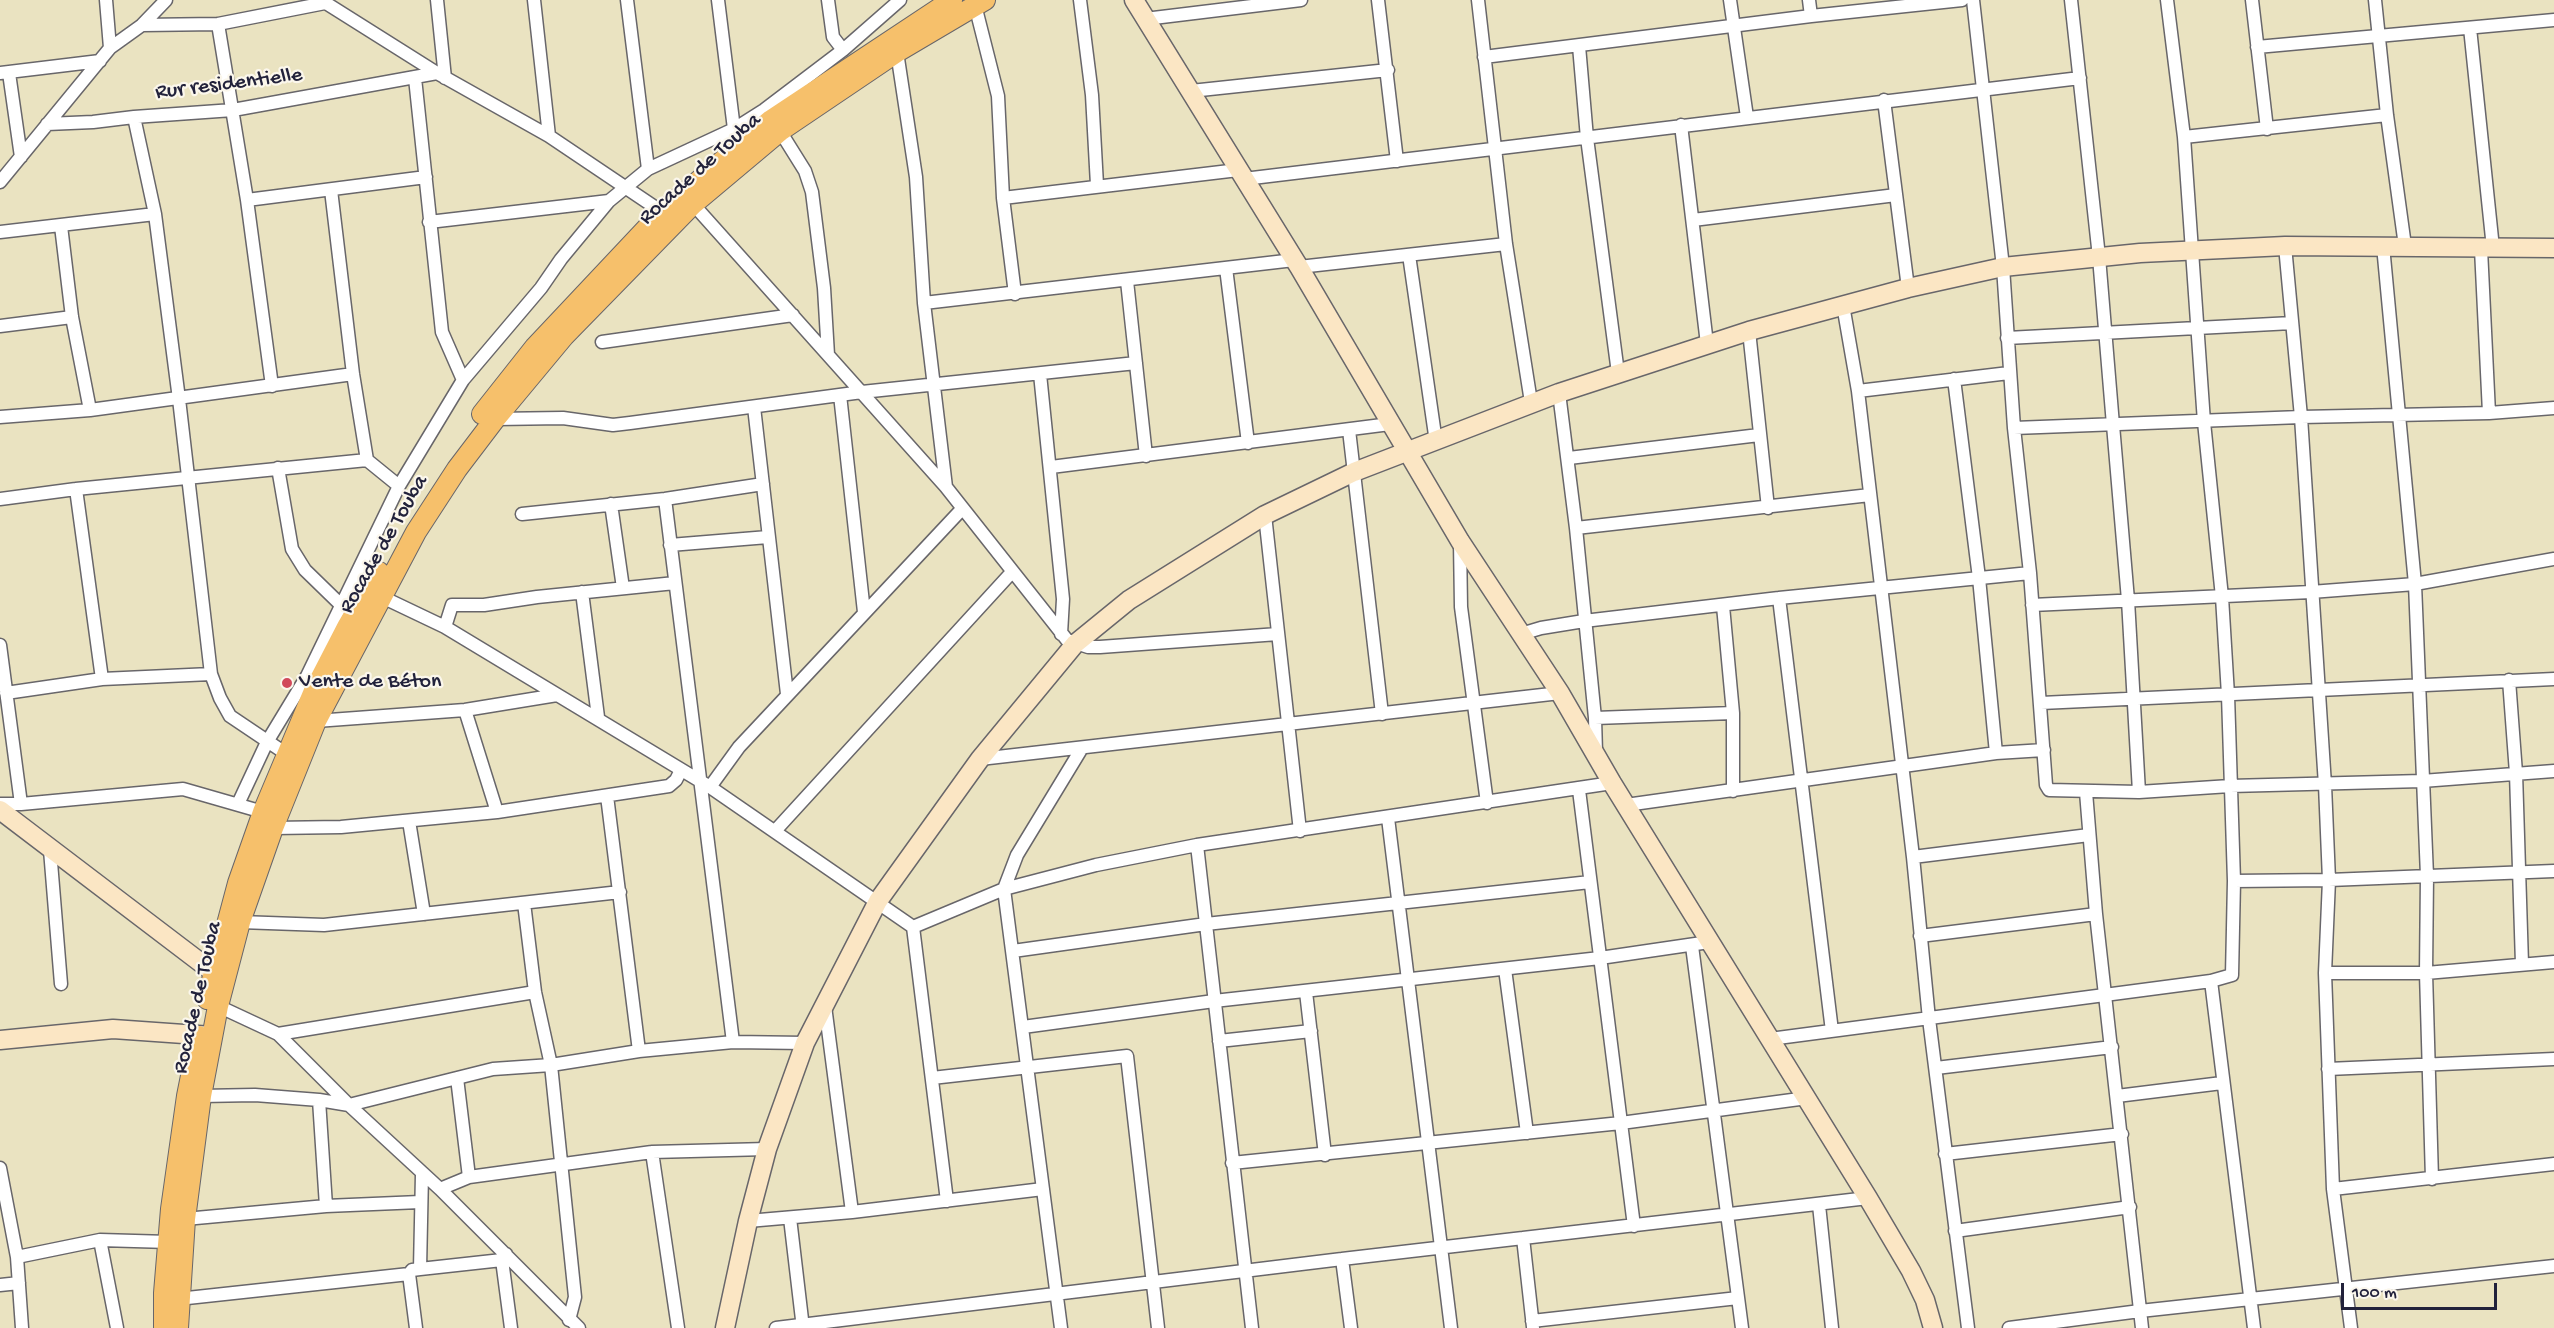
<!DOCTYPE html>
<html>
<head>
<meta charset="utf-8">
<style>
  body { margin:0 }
  #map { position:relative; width:2554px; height:1328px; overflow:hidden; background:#eae3c1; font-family:"Gochi Hand",sans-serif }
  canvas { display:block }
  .scale { position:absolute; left:2341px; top:1283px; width:156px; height:27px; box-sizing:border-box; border:3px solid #22223b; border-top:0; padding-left:8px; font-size:18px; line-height:21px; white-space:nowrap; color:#22223b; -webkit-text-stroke:4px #fbf7ec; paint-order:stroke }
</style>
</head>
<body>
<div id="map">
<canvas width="2554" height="1328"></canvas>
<div class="scale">100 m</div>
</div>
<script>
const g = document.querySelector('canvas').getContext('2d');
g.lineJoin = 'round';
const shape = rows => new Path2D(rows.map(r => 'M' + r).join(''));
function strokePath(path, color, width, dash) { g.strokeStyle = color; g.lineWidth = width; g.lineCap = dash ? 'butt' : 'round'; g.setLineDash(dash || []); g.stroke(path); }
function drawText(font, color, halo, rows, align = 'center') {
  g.font = font + ' "Gochi Hand",sans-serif'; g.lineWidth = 4.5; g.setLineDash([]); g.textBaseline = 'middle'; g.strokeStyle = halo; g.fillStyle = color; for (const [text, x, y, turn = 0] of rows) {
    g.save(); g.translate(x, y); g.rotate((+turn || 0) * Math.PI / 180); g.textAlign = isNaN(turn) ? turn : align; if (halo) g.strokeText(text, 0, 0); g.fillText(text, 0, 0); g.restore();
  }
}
const street = shape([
  [106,0,110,48],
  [321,0,437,73,549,136,662,212],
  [437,0,445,78],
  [534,0,549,136],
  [627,0,648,169],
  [718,0,734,129],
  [828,0,833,37,843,50],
  [1080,0,1092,95,1097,185],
  [1378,0,1397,161],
  [1478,0,1506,244,1531,402],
  [1730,0,1747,117],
  [1809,0,1811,16],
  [1973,0,2003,267,2014,428,2030,573,2046,785,2049,790,2139,792,2230,786,2422,781,2554,771],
  [2071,0,2099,257,2113,425,2128,600,2139,792],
  [2252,0,2267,129],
  [2375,0,2387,115,2405,246],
  [975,5,998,96,1003,198,1015,294],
  [1145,19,1301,0],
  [218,24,247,200,272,386],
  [142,25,218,24,325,3],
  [2470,28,2493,248],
  [1579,46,1587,138,1618,373],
  [2257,47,2554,20],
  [897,52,916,177,924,303,946,487],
  [1484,57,1811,16,1962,0],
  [0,73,100,61],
  [9,73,21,157],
  [415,78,442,332,463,380],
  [1191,91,1388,70],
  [1884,100,1908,288],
  [134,117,155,214,179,399,211,674,220,698,230,716,288,755],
  [47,124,93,122,134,117,233,110,437,73],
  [1681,125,1707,344],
  [780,131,805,171,812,192,824,288,828,355],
  [2184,137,2387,115],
  [1244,179,2080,78],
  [0,182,110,48,142,25,166,0],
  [331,190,353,374,367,460,399,486],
  [1003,198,1238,170],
  [247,200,426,177],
  [693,204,946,487,1067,640,1088,647,1100,647,1278,634],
  [1693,220,1896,195],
  [429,222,609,201],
  [61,226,72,317,90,410],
  [0,232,155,214],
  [2285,246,2301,417,2325,785,2329,880,2325,973,2333,1189,2351,1328],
  [2383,246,2415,584,2427,876,2426,973,2432,1179],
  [2481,249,2489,413],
  [1409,255,1436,442],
  [1299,267,1506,244],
  [1226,268,1248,443],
  [1127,281,1146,456],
  [924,303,1294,260],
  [1843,305,1858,391,1913,857,1929,1019,1968,1328],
  [0,326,72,317],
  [1749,331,1768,508],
  [2007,338,2292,323],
  [602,342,793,315],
  [1040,374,1063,599,1061,634],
  [1954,379,1979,578,1996,753],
  [1858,391,2009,373],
  [1559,393,1576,528,1595,718,1596,753],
  [840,395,864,612],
  [754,407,787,694],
  [0,417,90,410,353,374],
  [495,419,563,418,613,425,630,423,862,392,1136,363],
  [2014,428,2301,417,2489,413,2554,408],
  [1349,430,1382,714],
  [1569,458,1759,435],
  [1051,467,1390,424],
  [278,468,292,549,305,570,341,605],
  [76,489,102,679],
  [0,499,76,489,367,460],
  [665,499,733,1042],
  [611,504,623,588],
  [522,514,665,499,763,484],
  [1265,515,1300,831],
  [1576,528,1870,495],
  [1460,542,1461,607,1487,803],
  [670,545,768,537],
  [675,583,537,597,484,605,452,605,445,627,710,787,913,927,1004,889,1096,865,1197,845,1612,783],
  [582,592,598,717],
  [380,596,445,627],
  [1779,598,1832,1031],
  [2032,605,2311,592,2415,584,2554,559],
  [1723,606,1733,713,1733,791],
  [1521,634,1541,628,1584,621,1779,598,2030,573],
  [0,645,21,804],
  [2509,680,2516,773,2522,964],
  [6,693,102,679,211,674],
  [2041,703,2554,679],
  [465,710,497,812],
  [1595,718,1733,713],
  [316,721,465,710,557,695],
  [980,759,1560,693],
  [710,787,739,747,962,509],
  [1579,790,1634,1226],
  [2086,792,2096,914,2142,1328],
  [607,796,639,1051],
  [0,804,21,804,183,789,263,812],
  [238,804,267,742,307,676,399,486,463,380,541,288,561,259,609,201,648,169,734,129,764,110,843,50,900,0],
  [1626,805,1996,753,2044,750],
  [1388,818,1451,1328],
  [409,821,424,914],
  [273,828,341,827,497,812,669,786,676,780,681,770],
  [775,831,1012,572],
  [1197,845,1252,1328],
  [50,850,61,984],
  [1913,857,2089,835],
  [2234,881,2329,880,2554,871],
  [524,903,535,992,551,1065,575,1297,569,1320],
  [240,922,324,925,620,892],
  [913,927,947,1201],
  [1920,936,2096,914],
  [1692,946,1742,1328],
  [1013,951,1206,924,1590,882],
  [1505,969,1527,1133],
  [2325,973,2426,973,2554,962],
  [2211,981,2254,1328],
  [1306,992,1325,1155],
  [218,1006,278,1034,349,1105,440,1189,579,1328],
  [825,1006,852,1212],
  [1023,1027,1214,1001,1600,958,1709,942],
  [278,1034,535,992],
  [1770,1039,2211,981,2232,975,2234,881,2228,695,2222,597,2204,422,2184,137,2167,0],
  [1219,1041,1311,1031],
  [1936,1068,2112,1047],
  [2328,1069,2554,1059],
  [457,1078,469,1177],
  [932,1078,1127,1056,1158,1328],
  [201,1096,255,1095,319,1100,349,1105,493,1069,551,1065,639,1051,733,1042,805,1043],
  [2117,1096,2222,1083],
  [319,1100,326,1206],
  [652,1152,678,1328],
  [1945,1154,2122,1134],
  [1232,1163,1621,1123,1807,1098],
  [0,1168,17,1257,22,1328],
  [440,1189,469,1177,652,1152,767,1149],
  [2333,1189,2554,1164],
  [1819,1205,1832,1328],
  [790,1218,803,1328],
  [185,1219,326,1206,420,1202],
  [748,1221,852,1212,1043,1189],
  [1955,1231,2130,1207],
  [1523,1238,1533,1327],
  [100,1240,117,1328],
  [506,1254,502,1260,511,1328],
  [17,1257,100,1240,169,1242],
  [1342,1259,1351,1328],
  [420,1269,422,1174],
  [409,1274,416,1328],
  [0,1285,19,1283],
  [178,1299,409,1274,412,1270,420,1269,502,1260],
  [1532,1321,1738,1298],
  [776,1328,1342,1259,1868,1198],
  [1061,1328,1004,889,1017,855,1082,748],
  [2009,1328,2140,1311,2554,1266]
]);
const secondary = shape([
  [1134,0,1299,267,1460,541,1560,693,1612,783,1868,1198,1911,1271,1925,1300,1933,1328],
  [0,810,213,972],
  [0,1040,113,1029,212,1036],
  [725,1328,748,1221,767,1149,805,1043,878,901,980,759,1075,644,1129,600,1265,515,1354,472,1559,393,1749,331,1908,288,2003,267,2140,253,2285,246,2554,248]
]);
const primary = shape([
  [482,414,535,347,662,212,771,120,952,0],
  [207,999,238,883,263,812,314,691,347,627,379,572],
  [164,1328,164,1293,171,1209,187,1096,199,1036],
  [178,1328,185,1219,201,1096,218,1006,240,922,273,828,316,721,416,532,457,469,495,419,564,336,693,204,780,131,897,52,985,0]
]);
const markers = [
  [287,683,6,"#d1495b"]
];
const streetNames = [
  ["Rur residentielle",229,85,-7],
  ["Rocade de Touba",701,170,-42],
  ["Rocade de Touba",385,545,-60],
  ["Rocade de Touba",199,998,-77]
];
const poiNames = [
  ["Vente de Béton",299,683]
];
strokePath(street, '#68666a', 15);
strokePath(secondary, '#68666a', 21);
strokePath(primary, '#68666a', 22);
strokePath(street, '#fff', 12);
strokePath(secondary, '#fbe6c4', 18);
strokePath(primary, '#f6c06b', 20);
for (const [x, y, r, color] of markers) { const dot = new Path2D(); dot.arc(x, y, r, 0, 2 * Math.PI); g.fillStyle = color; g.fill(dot); strokePath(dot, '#fbf7ec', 2); }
drawText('22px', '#22223b', '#fbf7ec', streetNames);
drawText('22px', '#22223b', '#fbf7ec', poiNames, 'left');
</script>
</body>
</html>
